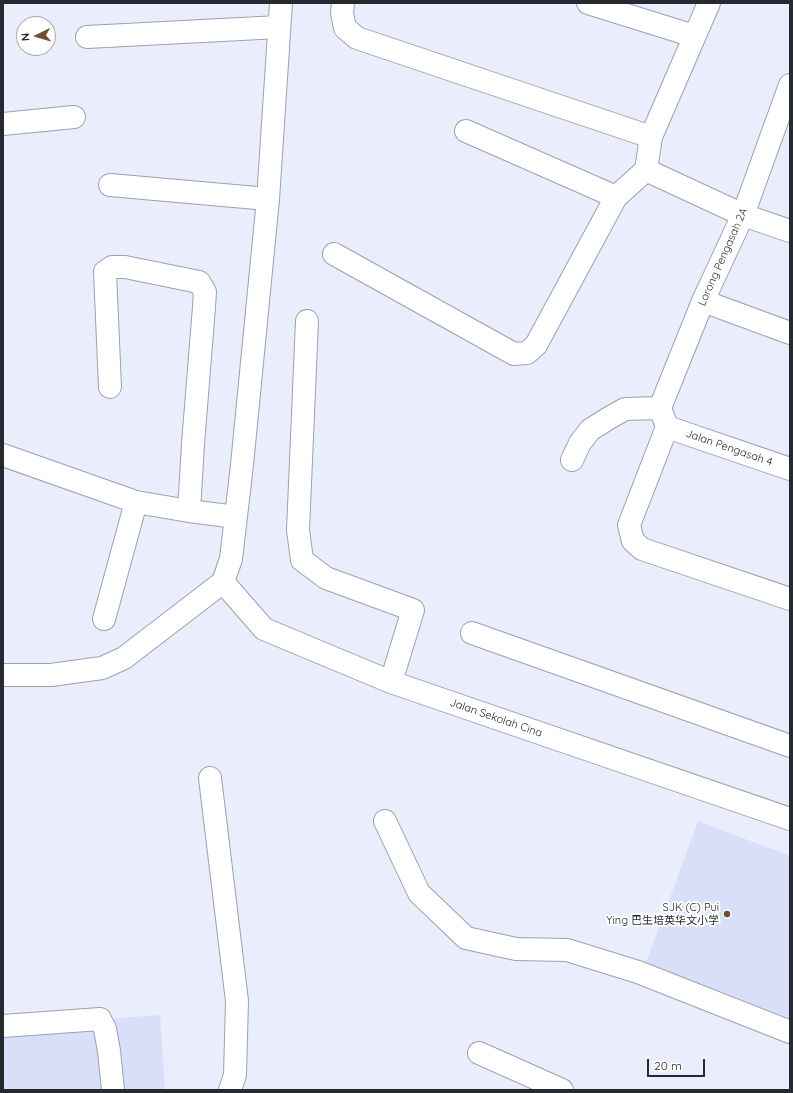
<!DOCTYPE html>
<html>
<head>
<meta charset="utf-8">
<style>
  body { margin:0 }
  #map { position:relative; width:793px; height:1093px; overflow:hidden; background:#e9edfc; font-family:Quicksand,sans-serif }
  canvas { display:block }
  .frame { position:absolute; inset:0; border:4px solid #272930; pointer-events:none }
  .north { position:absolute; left:16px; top:16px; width:40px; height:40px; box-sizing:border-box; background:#fff; border:1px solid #a9a9ac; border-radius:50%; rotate:265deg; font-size:11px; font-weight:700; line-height:16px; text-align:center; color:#272930 }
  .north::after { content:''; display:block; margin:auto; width:14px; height:18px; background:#744d2a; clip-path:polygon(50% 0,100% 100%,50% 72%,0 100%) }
  .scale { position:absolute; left:647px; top:1059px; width:58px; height:18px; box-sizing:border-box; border:2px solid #272930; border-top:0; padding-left:5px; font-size:12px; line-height:14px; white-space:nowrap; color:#272930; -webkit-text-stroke:3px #fff; paint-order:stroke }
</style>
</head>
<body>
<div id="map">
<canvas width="793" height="1093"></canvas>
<div class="frame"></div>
<div class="north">N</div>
<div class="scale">20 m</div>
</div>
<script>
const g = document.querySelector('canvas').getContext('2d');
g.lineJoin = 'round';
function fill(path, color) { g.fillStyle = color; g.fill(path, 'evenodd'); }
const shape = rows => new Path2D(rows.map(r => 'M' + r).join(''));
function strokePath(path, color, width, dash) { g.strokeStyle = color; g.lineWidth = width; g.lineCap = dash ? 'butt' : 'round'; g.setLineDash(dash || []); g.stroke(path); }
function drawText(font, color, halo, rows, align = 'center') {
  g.font = font + ' Quicksand,"Noto Sans SC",sans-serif'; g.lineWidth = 4; g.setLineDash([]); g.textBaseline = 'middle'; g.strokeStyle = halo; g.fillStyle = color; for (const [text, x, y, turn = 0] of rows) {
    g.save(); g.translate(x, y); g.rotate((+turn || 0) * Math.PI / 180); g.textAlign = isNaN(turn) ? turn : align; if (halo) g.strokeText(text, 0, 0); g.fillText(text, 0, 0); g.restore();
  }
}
const built = shape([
  [698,821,790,856,790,1027,643,971],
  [160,1015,165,1090,3,1090,3,1027]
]);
const minor = shape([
  [343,3,342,13,345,28,357,38,651,137],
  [588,3,694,36],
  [87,37,279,27],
  [3,124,74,117],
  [466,131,616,197],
  [646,170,743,215,790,231],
  [110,185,268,199],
  [334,254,514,354,527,353,536,345,616,197,646,170,651,137,709,3],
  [703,301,790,333],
  [307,321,298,530,302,560,326,578,413,610,391,682],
  [110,387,105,272,112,267,125,267,199,282,205,292,204,307,193,444,189,511],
  [667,427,660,408,703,301,743,215,790,85],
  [667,427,629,525,633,541,642,549,790,599],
  [667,427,790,469],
  [3,455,136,502,189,511,236,517],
  [572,460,580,443,590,430,609,418,625,409,660,408],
  [223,582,264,629,391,682,790,819],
  [104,619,136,502],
  [472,633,790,746],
  [3,675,51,675,102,668,124,658,223,582,231,559,242,465,268,199,281,3],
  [210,778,237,1001,235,1075,230,1090],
  [385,821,419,893,466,938,516,949,567,950,638,972,790,1032],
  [3,1026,100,1019,105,1029,109,1051,113,1090],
  [479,1053,562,1090]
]);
const markers = [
  [727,914,4,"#744d2a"]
];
const streetNames = [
  ["Lorong Pengasah 2A",723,257,-66],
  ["Jalan Pengasah 4",729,448,19],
  ["Jalan Sekolah Cina",496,718,19]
];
const poiNames = [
  ["SJK (C) Pui",719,908],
  ["Ying 巴生培英华文小学",719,921]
];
fill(built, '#d9dff9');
strokePath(minor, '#9ca0b2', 24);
strokePath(minor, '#fff', 22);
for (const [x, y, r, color] of markers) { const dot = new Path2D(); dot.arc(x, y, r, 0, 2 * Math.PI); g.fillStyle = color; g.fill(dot); strokePath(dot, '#fff', 1.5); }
drawText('11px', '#272930', '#fff', streetNames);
drawText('11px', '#272930', '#fff', poiNames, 'right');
</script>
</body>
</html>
